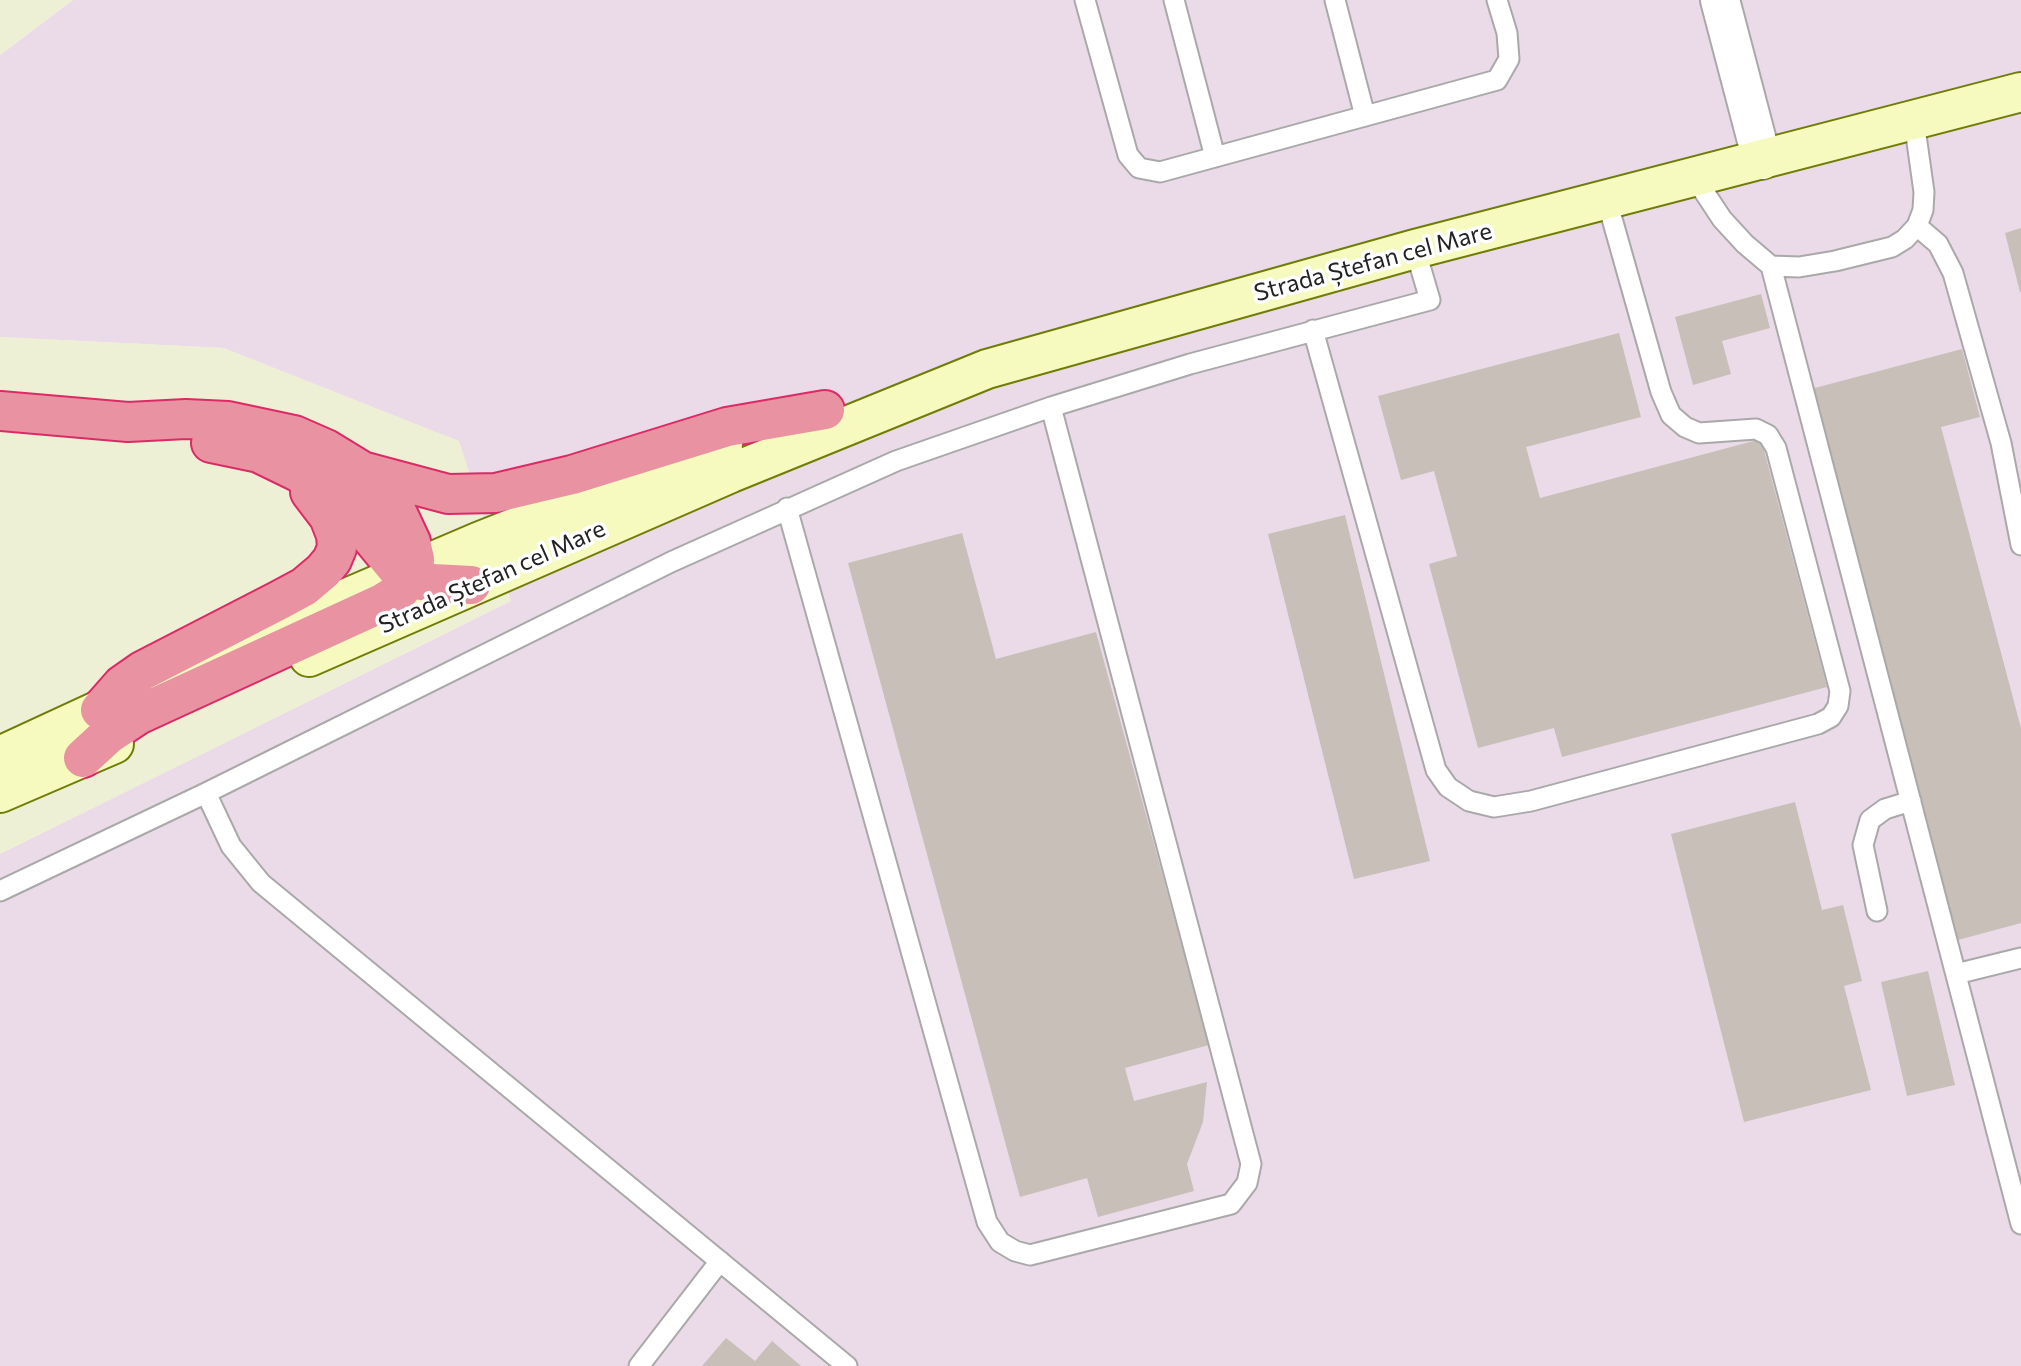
<!DOCTYPE html>
<html>
<head>
<meta charset="utf-8">
<style>
  body { margin:0 }
  canvas { display:block; background:#f2efe9 }
</style>
</head>
<body>
<canvas width="2021" height="1366"></canvas>
<script>
const g = document.querySelector('canvas').getContext('2d');
g.lineJoin = 'round';
function fill(path, color) { g.fillStyle = color; g.fill(path, 'evenodd'); }
const shape = rows => new Path2D(rows.map(r => 'M' + r).join(''));
function strokePath(path, color, width, dash) { g.strokeStyle = color; g.lineWidth = width; g.lineCap = dash ? 'butt' : 'round'; g.setLineDash(dash || []); g.stroke(path); }
function drawText(font, color, halo, rows, align = 'center') {
  g.font = font + ' Commissioner,sans-serif'; g.lineWidth = 7; g.setLineDash([]); g.textBaseline = 'middle'; g.strokeStyle = halo; g.fillStyle = color; for (const [text, x, y, turn = 0] of rows) {
    g.save(); g.translate(x, y); g.rotate((+turn || 0) * Math.PI / 180); g.textAlign = isNaN(turn) ? turn : align; if (halo) g.strokeText(text, 0, 0); g.fillText(text, 0, 0); g.restore();
  }
}
const industrial = shape([
  [73,0,2021,0,2021,1366,0,1366,0,854,511,601,224,348,0,337,0,55]
]);
const farmland = shape([
  [0,0,73,0,0,55],
  [0,337,224,348,459,441,511,601,0,854]
]);
const building = shape([
  [2021,228,2021,292,2020,292,2005,233],
  [1761,294,1770,328,1722,341,1731,374,1693,385,1675,317],
  [1619,333,1641,417,1526,447,1540,498,1761,439,1827,687,1562,757,1554,728,1478,748,1429,564,1457,556,1434,471,1401,480,1378,396],
  [1962,349,1980,417,1941,427,2021,728,2021,923,1958,940,1811,389],
  [1345,515,1430,861,1354,879,1268,534],
  [962,533,996,659,1096,632,1209,1045,1125,1068,1134,1101,1207,1082,1203,1122,1187,1164,1194,1191,1098,1217,1087,1178,1020,1197,848,563],
  [1795,802,1822,910,1843,905,1862,981,1844,986,1871,1090,1744,1122,1671,834],
  [1928,971,1955,1085,1907,1096,1881,982],
  [726,1338,755,1361,772,1341,801,1366,702,1366]
]);
const service = shape([
  [1085,0,1128,155,1139,168,1160,172,1497,80,1509,59,1507,33,1497,0],
  [1174,0,1215,157],
  [1335,0,1365,116],
  [1695,178,1722,219,1745,244,1771,266,2021,1224],
  [1917,226,1938,244,1953,273,2001,443,2021,545],
  [1771,266,1799,267,1835,261,1892,247,1905,239,1917,226,1923,210,1924,192,1914,121],
  [1313,330,1436,770,1448,787,1469,801,1494,807,1531,801,1818,724,1831,717,1838,706,1840,691,1776,448,1768,435,1756,429,1699,433,1685,427,1671,415,1661,392,1607,201],
  [787,508,987,1222,1000,1242,1015,1251,1030,1255,1231,1204,1247,1183,1251,1164,1051,407],
  [206,793,231,846,261,883,847,1366],
  [0,891,206,793,671,562,896,461,1051,407,1190,364,1430,300,1415,249],
  [1877,911,1863,845,1870,820,1885,809,1911,801],
  [1956,974,2021,958],
  [639,1366,720,1261]
]);
const minor = shape([
  [1720,0,1762,160]
]);
const secondary = shape([
  [309,657,731,473,987,369,1415,249,2021,92],
  [0,756,281,626,478,542,723,445],
  [0,793,114,744]
]);
const motorway = shape([
  [0,411,128,422,186,419,228,421,294,435,326,449,362,471,396,510,411,542,415,559,414,572,398,593,382,603,138,715,108,735,83,758],
  [211,443,259,453,298,472,324,487,345,506,397,569,406,576,416,580,433,583,471,585],
  [362,471,448,494,496,493,572,475,727,427,825,410],
  [100,710,122,685,142,671,278,601,304,587,323,571,332,560,337,548,336,535,329,517,310,492]
]);
const streetNames = [
  ["Strada Ștefan cel Mare",1373,262,-15],
  ["Strada Ștefan cel Mare",492,577,-24]
];
fill(industrial, '#ebdbe8');
fill(farmland, '#eef0d5');
fill(building, '#c7bfb8');
strokePath(service, '#a9a9a9', 23);
strokePath(minor, '#a9a9a9', 42);
strokePath(secondary, '#707d05', 42);
strokePath(motorway, '#dc2a67', 42);
strokePath(service, '#fff', 19);
strokePath(minor, '#fff', 38);
strokePath(secondary, '#f7fabf', 38);
strokePath(motorway, '#e892a2', 38);
drawText('24px', '#222', '#fff', streetNames);
</script>
</body>
</html>
